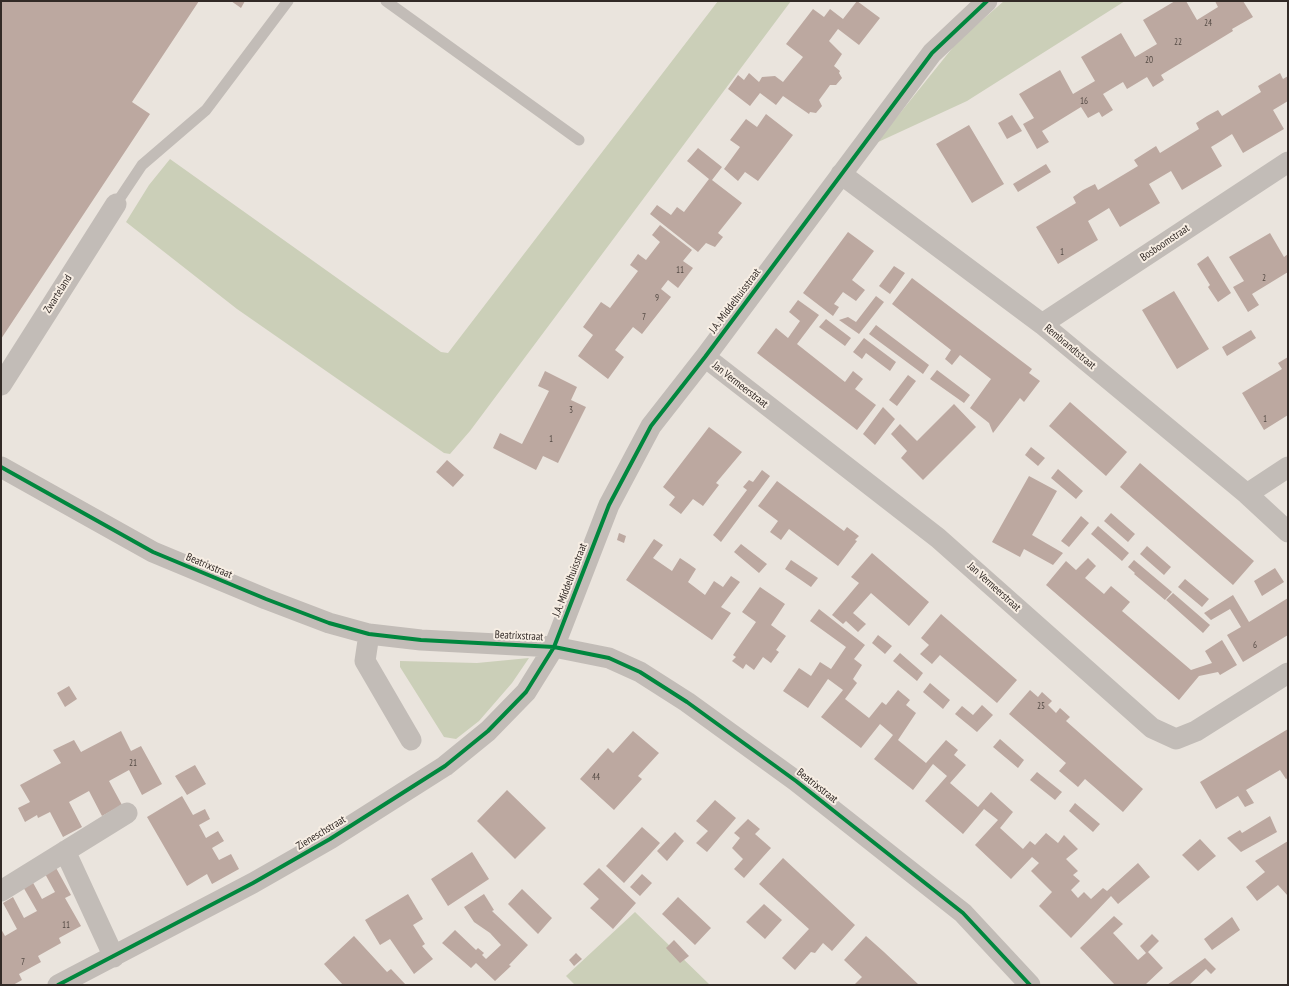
<!DOCTYPE html>
<html>
<head>
<meta charset="utf-8">
<style>
  body { margin:0 }
  #map { position:relative; width:1289px; height:986px; overflow:hidden; background:#eae4dd; font-family:"PT Sans Narrow",sans-serif }
  canvas { display:block }
  .frame { position:absolute; inset:0; border:2px solid #322a26; pointer-events:none }
</style>
</head>
<body>
<div id="map">
<canvas width="1289" height="986"></canvas>
<div class="frame"></div>
</div>
<script>
const g = document.querySelector('canvas').getContext('2d');
g.lineJoin = 'round';
function fill(path, color) { g.fillStyle = color; g.fill(path, 'evenodd'); }
const shape = rows => new Path2D(rows.map(r => 'M' + r).join(''));
function strokePath(path, color, width, dash) { g.strokeStyle = color; g.lineWidth = width; g.lineCap = dash ? 'butt' : 'round'; g.setLineDash(dash || []); g.stroke(path); }
function drawText(font, color, halo, rows, align = 'center') {
  g.font = font + ' "PT Sans Narrow",sans-serif'; g.lineWidth = 4; g.setLineDash([]); g.textBaseline = 'middle'; g.strokeStyle = halo; g.fillStyle = color; for (const [text, x, y, turn = 0] of rows) {
    g.save(); g.translate(x, y); g.rotate((+turn || 0) * Math.PI / 180); g.textAlign = isNaN(turn) ? turn : align; if (halo) g.strokeText(text, 0, 0); g.fillText(text, 0, 0); g.restore();
  }
}
const green = shape([
  [718,1,791,1,470,431,450,454,444,453,237,309,126,222,149,185,170,159,441,352,448,353],
  [1004,1,1125,1,967,101,876,143,958,41],
  [529,658,512,683,479,721,456,739,444,737,400,667,400,661,477,663],
  [635,912,710,985,575,985,566,976]
]);
const building = shape([
  [1,1,199,1,132,102,150,114,1,339],
  [231,1,245,1,241,8],
  [857,1,880,18,859,45,838,29,829,41,842,54,834,66,840,71,839,73,842,78,836,85,830,85,825,92,819,100,822,106,816,113,810,112,809,114,783,96,776,105,760,93,750,106,728,89,738,75,744,80,749,73,759,82,762,77,775,76,783,82,803,57,786,44,813,9,824,17,830,9,843,19],
  [1175,1,1186,1,1197,20,1218,7,1215,1,1243,1,1253,17,1232,29,1233,31,1161,75,1164,80,1153,87,1147,77,1127,89,1123,82,1103,94,1113,110,1102,117,1099,112,1088,118,1081,107,1042,131,1049,142,1037,149,1023,124,1034,118,1019,94,1060,70,1073,94,1095,81,1081,57,1121,33,1135,57,1157,44,1143,20],
  [1280,73,1283,79,1288,76,1288,101,1273,110,1284,129,1243,153,1232,134,1221,141,1211,147,1222,166,1182,190,1171,171,1149,184,1160,203,1120,227,1109,208,1088,221,1098,240,1058,264,1036,227,1076,203,1073,197,1083,190,1095,184,1098,190,1138,166,1134,160,1156,146,1160,153,1199,129,1196,123,1207,116,1218,110,1222,116,1261,92,1258,86],
  [766,114,793,135,758,181,745,172,738,181,724,169,740,147,730,140,746,119,757,127],
  [1012,115,1022,131,1007,139,998,123],
  [969,125,1004,184,972,203,936,144],
  [698,148,722,167,712,180,742,203,718,233,723,237,715,247,706,243,698,252,650,214,657,205,671,215,677,207,684,212,709,179,687,161],
  [1046,164,1051,172,1018,192,1013,184],
  [660,225,692,250,683,261,693,268,678,288,668,280,661,289,671,297,642,334,633,327,625,337,615,350,624,357,608,379,578,356,593,335,583,327,601,302,610,308,638,271,630,265,638,254,646,260,660,242,652,235],
  [848,232,874,251,852,280,865,290,856,301,843,292,834,304,839,307,833,316,803,293],
  [1270,233,1284,257,1288,254,1288,272,1252,294,1259,305,1248,312,1233,287,1244,281,1229,257],
  [1208,256,1231,293,1218,302,1208,287,1210,285,1197,264],
  [894,266,905,273,890,294,879,286],
  [912,278,1032,369,1029,373,1040,381,1024,402,1020,398,993,433,989,423,970,408,991,379,960,355,952,365,945,359,951,350,892,304],
  [1174,291,1209,349,1177,369,1142,310],
  [876,296,884,302,859,334,839,320,848,317,856,322],
  [798,300,819,315,797,344,845,382,853,371,863,379,855,389,876,405,857,430,757,353,776,328,788,338,800,321,789,312],
  [826,319,851,338,845,346,819,327],
  [876,325,929,365,923,374,869,334],
  [1251,330,1256,338,1227,356,1222,347],
  [864,338,896,362,890,371,866,353,862,359,853,352],
  [1288,357,1288,415,1264,430,1242,393,1282,369,1278,363],
  [937,370,970,395,964,403,930,379],
  [545,371,577,387,571,400,586,407,558,463,543,456,536,470,493,448,500,433,522,444,549,391,538,386],
  [908,375,916,381,897,406,889,400],
  [1070,402,1127,452,1106,476,1049,426],
  [954,404,976,427,923,480,901,458,907,451,891,434,900,424,917,441],
  [883,407,895,419,875,445,863,434],
  [709,427,742,452,716,483,719,485,703,506,693,499,681,514,669,505,675,497,663,487],
  [1031,447,1045,458,1038,466,1025,455],
  [447,460,464,475,453,487,436,472],
  [1140,463,1254,561,1233,585,1120,487],
  [1058,469,1083,491,1076,499,1051,478],
  [762,470,770,476,721,542,713,535,747,490,743,487,749,480,753,482],
  [1029,476,1057,491,1032,535,1063,553,1053,565,1024,549,1020,557,992,542],
  [777,481,844,531,847,527,859,536,855,540,857,541,838,566,789,529,781,540,770,532,778,521,758,506],
  [1111,513,1135,534,1128,542,1104,521],
  [1081,516,1089,523,1069,547,1061,541],
  [1098,526,1129,553,1122,561,1091,534],
  [619,533,626,536,624,543,617,540],
  [654,539,663,545,653,558,672,571,680,558,689,564,696,569,688,582,705,595,714,581,723,587,731,576,740,582,721,607,731,613,712,640,626,580],
  [741,544,767,564,759,573,734,552],
  [1147,546,1171,567,1164,575,1140,554],
  [872,553,929,602,909,626,871,593,853,613,866,624,858,632,846,621,843,624,832,615,859,583,851,577],
  [1088,558,1096,566,1085,578,1104,594,1111,586,1130,602,1122,611,1191,670,1212,663,1205,651,1222,640,1237,665,1220,675,1218,672,1199,676,1179,700,1046,585,1066,561,1076,570],
  [791,560,818,578,811,587,785,569],
  [1134,560,1172,592,1165,600,1134,574,1135,573,1128,567],
  [1275,568,1284,582,1262,596,1254,581],
  [1185,579,1209,599,1202,607,1178,587],
  [760,587,785,604,771,625,786,636,776,650,779,652,771,663,763,657,754,670,746,664,743,669,732,661,736,657,733,655,756,622,742,612],
  [1173,593,1210,625,1203,633,1166,600],
  [1233,595,1249,622,1288,598,1288,635,1243,662,1227,635,1241,627,1230,609,1211,620,1204,613],
  [819,609,865,645,854,659,862,665,853,679,857,683,845,699,869,718,882,702,886,705,898,690,910,700,906,705,916,713,898,740,926,763,946,740,958,750,954,755,966,765,950,783,978,807,991,792,1013,812,1000,828,1023,849,1030,841,1035,845,1046,833,1058,843,1064,835,1078,849,1066,859,1078,871,1073,875,1080,881,1071,890,1078,898,1084,892,1091,899,1103,888,1107,891,1138,863,1150,877,1118,904,1111,896,1071,938,1039,906,1052,892,1031,871,1039,863,1032,857,1011,879,975,845,998,820,984,809,963,834,925,801,947,776,933,764,913,790,874,759,893,735,880,724,861,748,821,717,843,690,828,679,808,708,783,691,799,668,811,676,820,662,831,669,846,647,810,621],
  [941,614,1017,680,997,703,940,655,932,664,920,654,929,645,921,638],
  [878,635,892,646,885,654,872,643],
  [900,653,923,673,917,681,893,661],
  [930,683,950,700,943,709,923,692],
  [69,686,77,699,65,707,57,693],
  [1030,690,1038,697,1042,692,1052,701,1048,705,1056,713,1060,708,1070,717,1066,721,1143,789,1123,812,1085,779,1078,787,1059,771,1066,763,1009,714],
  [982,705,993,715,977,732,955,714,962,706,973,715],
  [1288,729,1288,778,1286,779,1280,770,1246,790,1254,803,1245,807,1238,796,1216,809,1200,782],
  [121,731,131,751,141,746,162,784,142,795,129,770,109,781,122,805,102,816,89,791,69,802,82,827,63,837,50,812,38,818,37,815,25,822,18,808,30,802,20,785,61,763,53,750,74,740,81,752],
  [633,731,659,753,638,776,642,779,614,810,580,779,608,748,613,753],
  [1000,739,1024,760,1018,768,993,747],
  [195,765,206,784,187,795,175,776],
  [1037,772,1062,792,1055,800,1030,780],
  [507,790,546,828,515,859,477,821],
  [182,796,193,815,205,809,210,819,199,825,206,838,218,831,224,841,212,848,219,860,231,854,239,869,212,884,207,874,187,886,147,817],
  [715,800,736,818,707,852,696,843,708,831,696,821],
  [1075,803,1100,824,1093,832,1069,811],
  [1270,816,1277,832,1241,852,1227,838,1240,830,1242,833],
  [748,819,760,829,755,834,771,848,744,878,734,869,743,859,732,848,740,838,734,833],
  [642,827,660,843,624,883,606,866],
  [675,832,684,841,667,861,657,851],
  [1200,839,1216,856,1198,871,1182,855],
  [1288,841,1288,896,1278,885,1257,901,1246,887,1265,872,1255,861],
  [472,852,489,879,448,906,431,879],
  [783,858,855,925,832,951,823,943,815,953,811,952,795,970,782,958,809,929,759,884],
  [55,866,71,895,65,898,81,926,59,938,61,943,38,956,41,962,19,974,22,980,13,985,1,985,1,929,5,936,17,929,3,903,13,897,24,918,37,911,22,885,31,879,42,899,55,892,44,872],
  [599,868,636,903,613,929,590,908,599,899,583,884],
  [642,874,652,883,640,896,630,887],
  [522,889,552,918,538,934,508,904],
  [408,894,423,919,413,925,425,944,422,946,433,959,414,974,390,939,380,945,365,920],
  [484,894,494,910,492,911,528,945,509,965,511,966,495,981,476,963,471,968,442,943,455,930,476,950,478,948,484,953,482,955,486,959,501,945,490,933,474,922,464,907],
  [678,897,711,928,695,945,662,914],
  [764,904,782,920,765,939,746,922],
  [1114,916,1123,924,1113,933,1138,960,1146,953,1140,946,1152,934,1159,941,1148,952,1163,968,1145,985,1115,985,1080,948],
  [1232,917,1240,930,1212,950,1204,939],
  [354,936,387,972,391,969,406,985,343,985,324,964],
  [866,936,884,952,919,985,854,985,862,977,844,960],
  [674,940,689,956,680,963,666,948],
  [576,953,582,959,574,966,569,960],
  [1205,958,1216,969,1211,974,1206,969,1189,985,1167,985]
]);
const service = shape([
  [386,1,579,140],
  [116,204,142,165,206,110,288,1]
]);
const minor = shape([
  [841,174,1042,324,1247,494,1288,532],
  [1042,324,1288,162],
  [705,357,938,538,1152,728,1176,739,1196,731,1288,673],
  [1,385,116,204],
  [1,467,153,552,266,599,329,623,369,634,421,640,554,647,609,658,640,672,687,702,796,781,963,913,1030,985],
  [1247,494,1288,467],
  [369,634,365,661,411,740],
  [65,851,114,957],
  [1,891,127,813],
  [58,985,253,883,330,839,445,766,488,731,526,692,554,647,609,505,651,426,705,357,932,53,987,1]
]);
const cycleway = shape([
  [1,467,153,552,266,599,329,623,369,634,421,640,554,647,609,658,640,672,687,702,796,781,963,913,1030,985],
  [58,985,253,883,330,839,445,766,488,731,526,692,554,647,609,505,651,426,705,357,932,53,987,1]
]);
const numberNames = [
  ["24",1208,23],
  ["22",1178,42],
  ["20",1149,60],
  ["16",1084,101],
  ["1",1062,252],
  ["11",680,270],
  ["2",1264,278],
  ["9",657,298],
  ["7",644,317],
  ["3",571,410],
  ["1",1265,419],
  ["1",551,439],
  ["6",1255,645],
  ["25",1041,706],
  ["21",133,763],
  ["44",596,777],
  ["11",66,925],
  ["7",23,962]
];
const streetNames = [
  ["Bosboomstraat",1165,243,-34],
  ["Zwarteland",58,294,-58],
  ["J.A. Middelhuisstraat",735,301,-53],
  ["Rembrandtstraat",1070,347,40],
  ["Jan Vermeerstraat",740,385,38],
  ["Beatrixstraat",209,566,23],
  ["J.A. Middelhuisstraat",570,580,-69],
  ["Jan Vermeerstraat",994,587,42],
  ["Beatrixstraat",519,636,3],
  ["Beatrixstraat",817,786,38],
  ["Zieneschstraat",321,833,-31]
];
fill(green, '#cbcfb8');
fill(building, '#bca8a0');
strokePath(service, '#c2bcb7', 11);
strokePath(minor, '#c2bcb7', 21);
strokePath(cycleway, '#00873e', 4);
drawText('9px', '#544a44', null, numberNames);
drawText('11px', '#322a26', '#f7eee4', streetNames);
</script>
</body>
</html>
